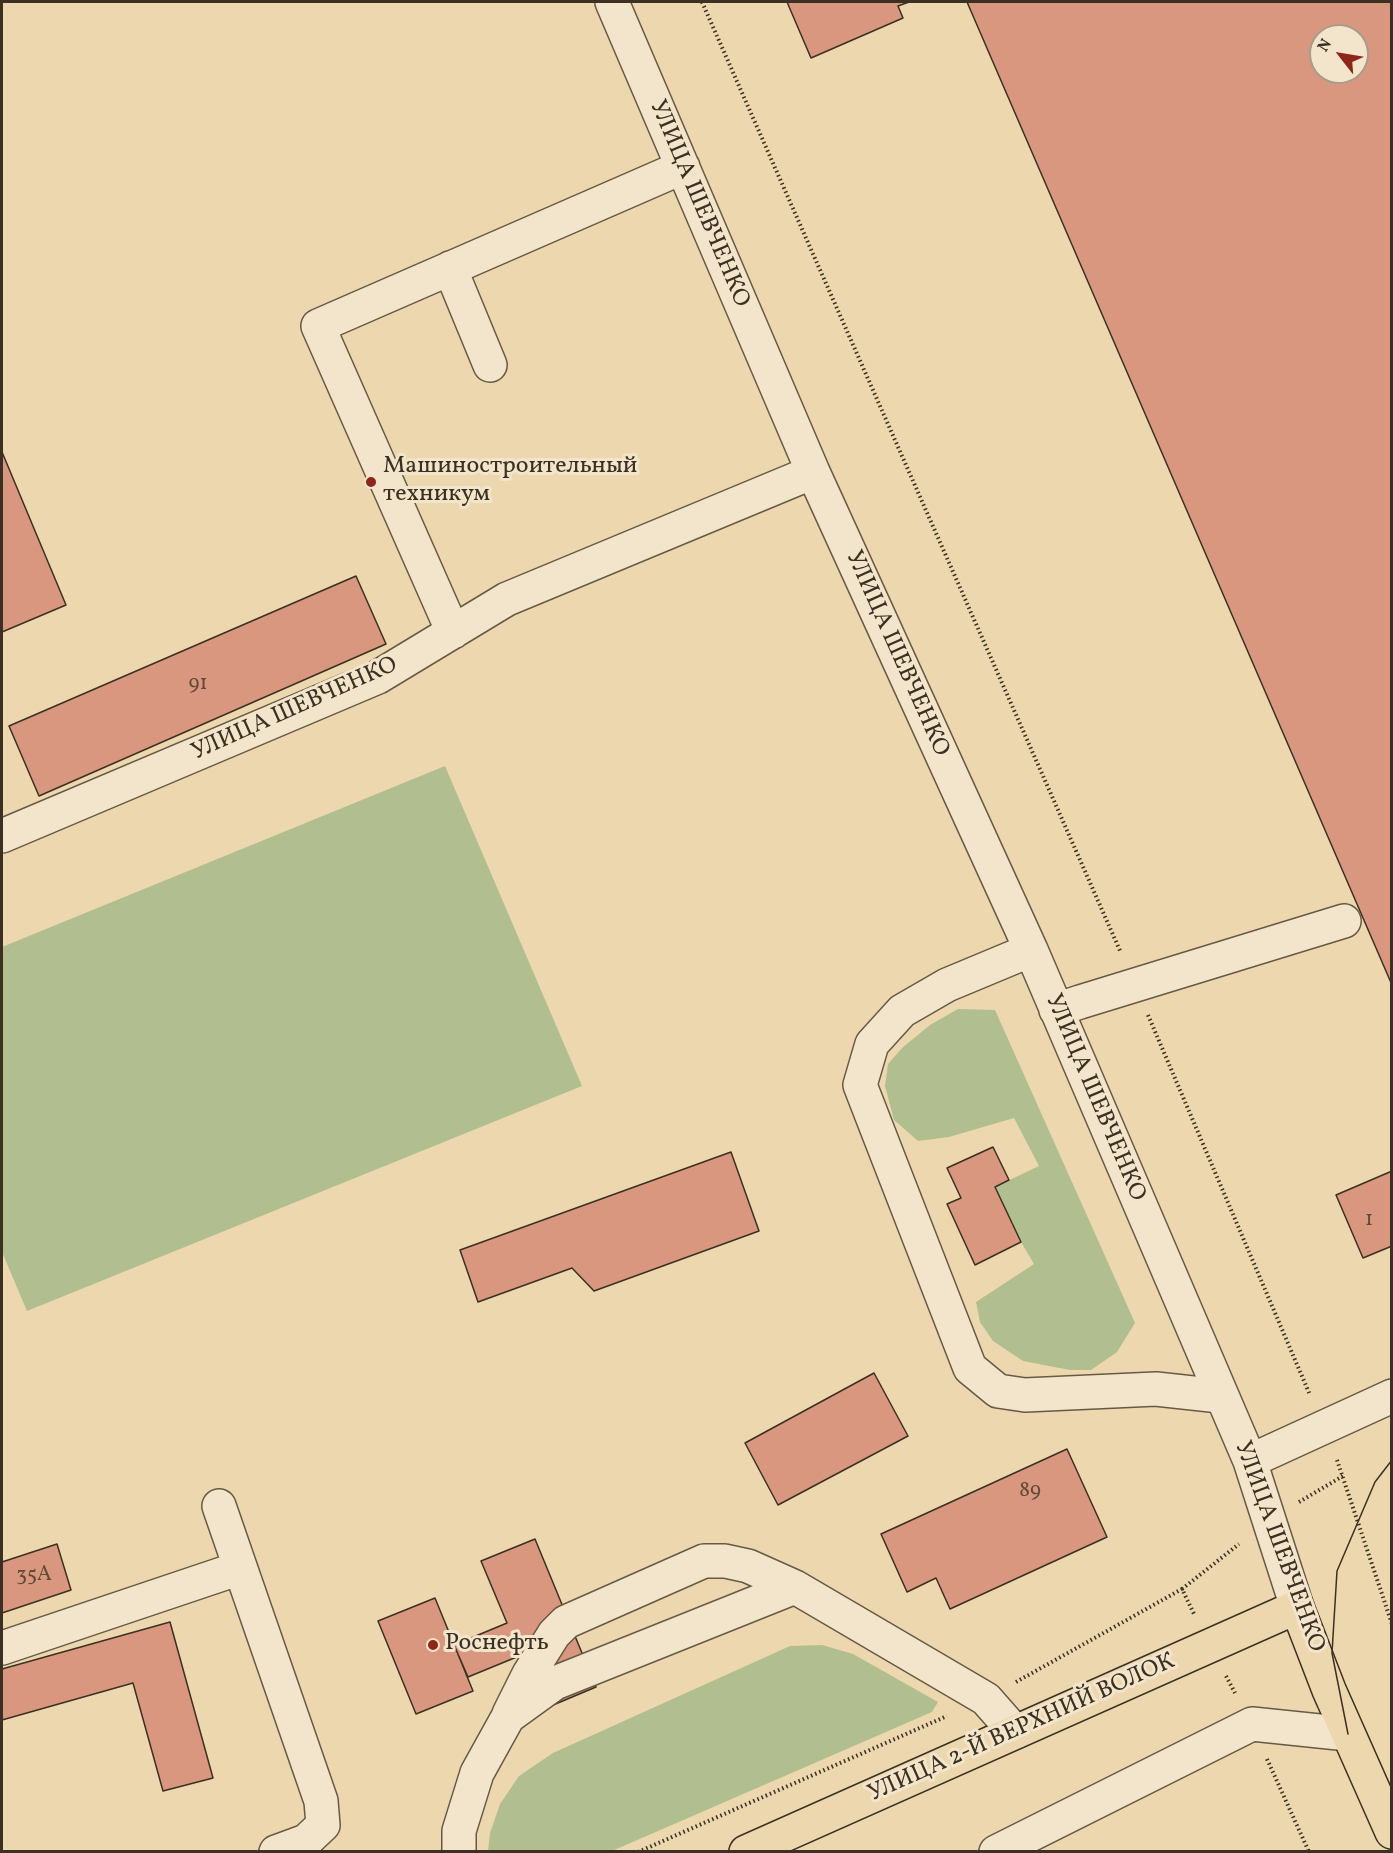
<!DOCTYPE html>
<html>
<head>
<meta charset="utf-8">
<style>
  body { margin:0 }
  #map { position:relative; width:1393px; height:1853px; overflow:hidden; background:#ecd7af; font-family:Vollkorn,serif }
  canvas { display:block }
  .frame { position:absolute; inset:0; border:3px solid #3b3021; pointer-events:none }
  .north { position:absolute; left:1309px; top:24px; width:60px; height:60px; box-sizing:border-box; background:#f3e5cb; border:2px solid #a99d87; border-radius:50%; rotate:301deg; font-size:16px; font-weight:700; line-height:24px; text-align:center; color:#3b3021 }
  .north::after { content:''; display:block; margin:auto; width:21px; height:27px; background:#8f2418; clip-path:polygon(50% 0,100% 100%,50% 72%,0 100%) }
</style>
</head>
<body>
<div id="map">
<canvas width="1393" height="1853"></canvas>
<div class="frame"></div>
<div class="north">N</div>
</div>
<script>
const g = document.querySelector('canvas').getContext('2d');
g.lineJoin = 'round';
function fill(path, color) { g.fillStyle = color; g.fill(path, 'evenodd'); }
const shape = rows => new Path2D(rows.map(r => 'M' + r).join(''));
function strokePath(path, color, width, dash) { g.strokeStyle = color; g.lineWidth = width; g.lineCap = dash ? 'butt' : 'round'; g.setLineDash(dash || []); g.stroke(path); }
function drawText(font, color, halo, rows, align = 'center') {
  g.font = font + ' Vollkorn,serif'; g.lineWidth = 6; g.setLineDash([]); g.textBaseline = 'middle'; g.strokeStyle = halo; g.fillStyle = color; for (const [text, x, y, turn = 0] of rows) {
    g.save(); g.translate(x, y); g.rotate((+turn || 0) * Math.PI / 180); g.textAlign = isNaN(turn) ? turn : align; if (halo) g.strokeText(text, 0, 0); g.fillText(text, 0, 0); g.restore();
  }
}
const green = shape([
  [445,766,582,1086,27,1311,2,1252,2,947],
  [958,1009,995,1010,1135,1323,1117,1352,1091,1370,1070,1370,1023,1361,993,1341,980,1322,976,1302,1034,1264,1021,1242,995,1187,1039,1166,1014,1118,949,1137,918,1141,894,1120,885,1086,888,1064,902,1048,930,1025],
  [822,1645,853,1654,938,1702,932,1712,612,1851,488,1851,490,1833,500,1804,519,1776,553,1753,790,1646]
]);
const building = shape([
  [787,2,909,2,898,6,903,18,811,58,787,2],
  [967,2,1392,2,1392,985,967,2],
  [1321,36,1357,36,1357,72,1321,72,1321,36],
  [2,452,66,605,2,632,2,452],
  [356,576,386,644,39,796,9,726,356,576],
  [993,1147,1009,1180,995,1187,1021,1242,975,1265,947,1204,961,1198,947,1168,993,1147],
  [731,1152,759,1231,594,1291,572,1268,478,1302,460,1250,731,1152],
  [1392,1171,1392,1246,1363,1258,1336,1195,1392,1171],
  [874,1373,908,1436,778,1505,745,1443,874,1373],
  [1067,1449,1107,1537,950,1609,936,1578,907,1592,881,1534,1067,1449],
  [535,1539,596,1687,546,1708,524,1654,468,1677,454,1645,507,1623,481,1561,535,1539],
  [57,1544,71,1590,2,1613,2,1562,57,1544],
  [435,1598,473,1691,416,1714,378,1621,435,1598],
  [170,1622,213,1778,163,1791,133,1683,2,1720,2,1669,170,1622]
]);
const path = shape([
  [702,2,1121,953],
  [1148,1015,1310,1395],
  [1337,1460,1392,1624],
  [1299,1502,1343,1476],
  [1182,1589,1239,1544],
  [1226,1676,1235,1693],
  [1016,1682,1182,1589,1195,1616],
  [1267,1759,1309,1852],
  [638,1852,947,1716]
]);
const minor = shape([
  [612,2,813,472,1031,950,1250,1461,1297,1607],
  [450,268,490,365],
  [453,632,318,326,683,167],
  [2,836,378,677,507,599,813,472],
  [1031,950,947,985,902,1011,872,1044,860,1085,970,1368,998,1391,1025,1395,1156,1389,1220,1396],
  [1056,1010,1080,1002,1344,921],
  [1250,1461,1392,1396],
  [219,1506,321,1801,323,1825,306,1841,276,1852],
  [2,1648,240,1568],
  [509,1714,529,1674,554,1634,566,1622,704,1561,725,1561,748,1566,795,1587],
  [459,1852,459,1831,477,1773,508,1717,555,1683,795,1587,986,1699,1015,1732],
  [996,1852,1252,1724,1348,1734]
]);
const major = shape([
  [746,1852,1297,1607,1329,1690,1392,1832]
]);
const tram = shape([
  [1348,1734,1332,1653,1337,1571,1375,1482,1392,1460]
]);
const markers = [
  [371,482,6,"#8f2418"],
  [433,1645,6,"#8f2418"]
];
const numberNames = [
  ["91",198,685],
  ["1",1369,1221],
  ["89",1030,1492],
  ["35А",34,1576]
];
const streetNames = [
  ["УЛИЦА ШЕВЧЕНКО",698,204,67],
  ["УЛИЦА ШЕВЧЕНКО",896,654,66],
  ["УЛИЦА ШЕВЧЕНКО",295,710,-24],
  ["УЛИЦА ШЕВЧЕНКО",1094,1098,67],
  ["УЛИЦА ШЕВЧЕНКО",1278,1547,70],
  ["УЛИЦА 2-Й ВЕРХНИЙ ВОЛОК",1022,1729,-24]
];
const poiNames = [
  ["Машиностроительный",383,468],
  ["техникум",383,496],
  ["Роснефть",445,1645]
];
fill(green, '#b1bf90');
fill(building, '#d8977e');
strokePath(building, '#3b3021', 1.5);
strokePath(minor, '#675a44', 36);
strokePath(major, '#3b3021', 36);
strokePath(path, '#3b3021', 4, [1.5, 3]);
strokePath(minor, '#f3e5cb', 33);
strokePath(major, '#ecd7af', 33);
strokePath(tram, '#3b3021', 1.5);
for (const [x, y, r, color] of markers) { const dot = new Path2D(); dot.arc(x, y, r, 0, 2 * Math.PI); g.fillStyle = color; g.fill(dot); strokePath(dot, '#f3e5cb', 2); }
drawText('21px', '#624a38', null, numberNames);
drawText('24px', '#3b3021', '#f3e5cb', streetNames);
drawText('24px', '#3b3021', '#f3e5cb', poiNames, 'left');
</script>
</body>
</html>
